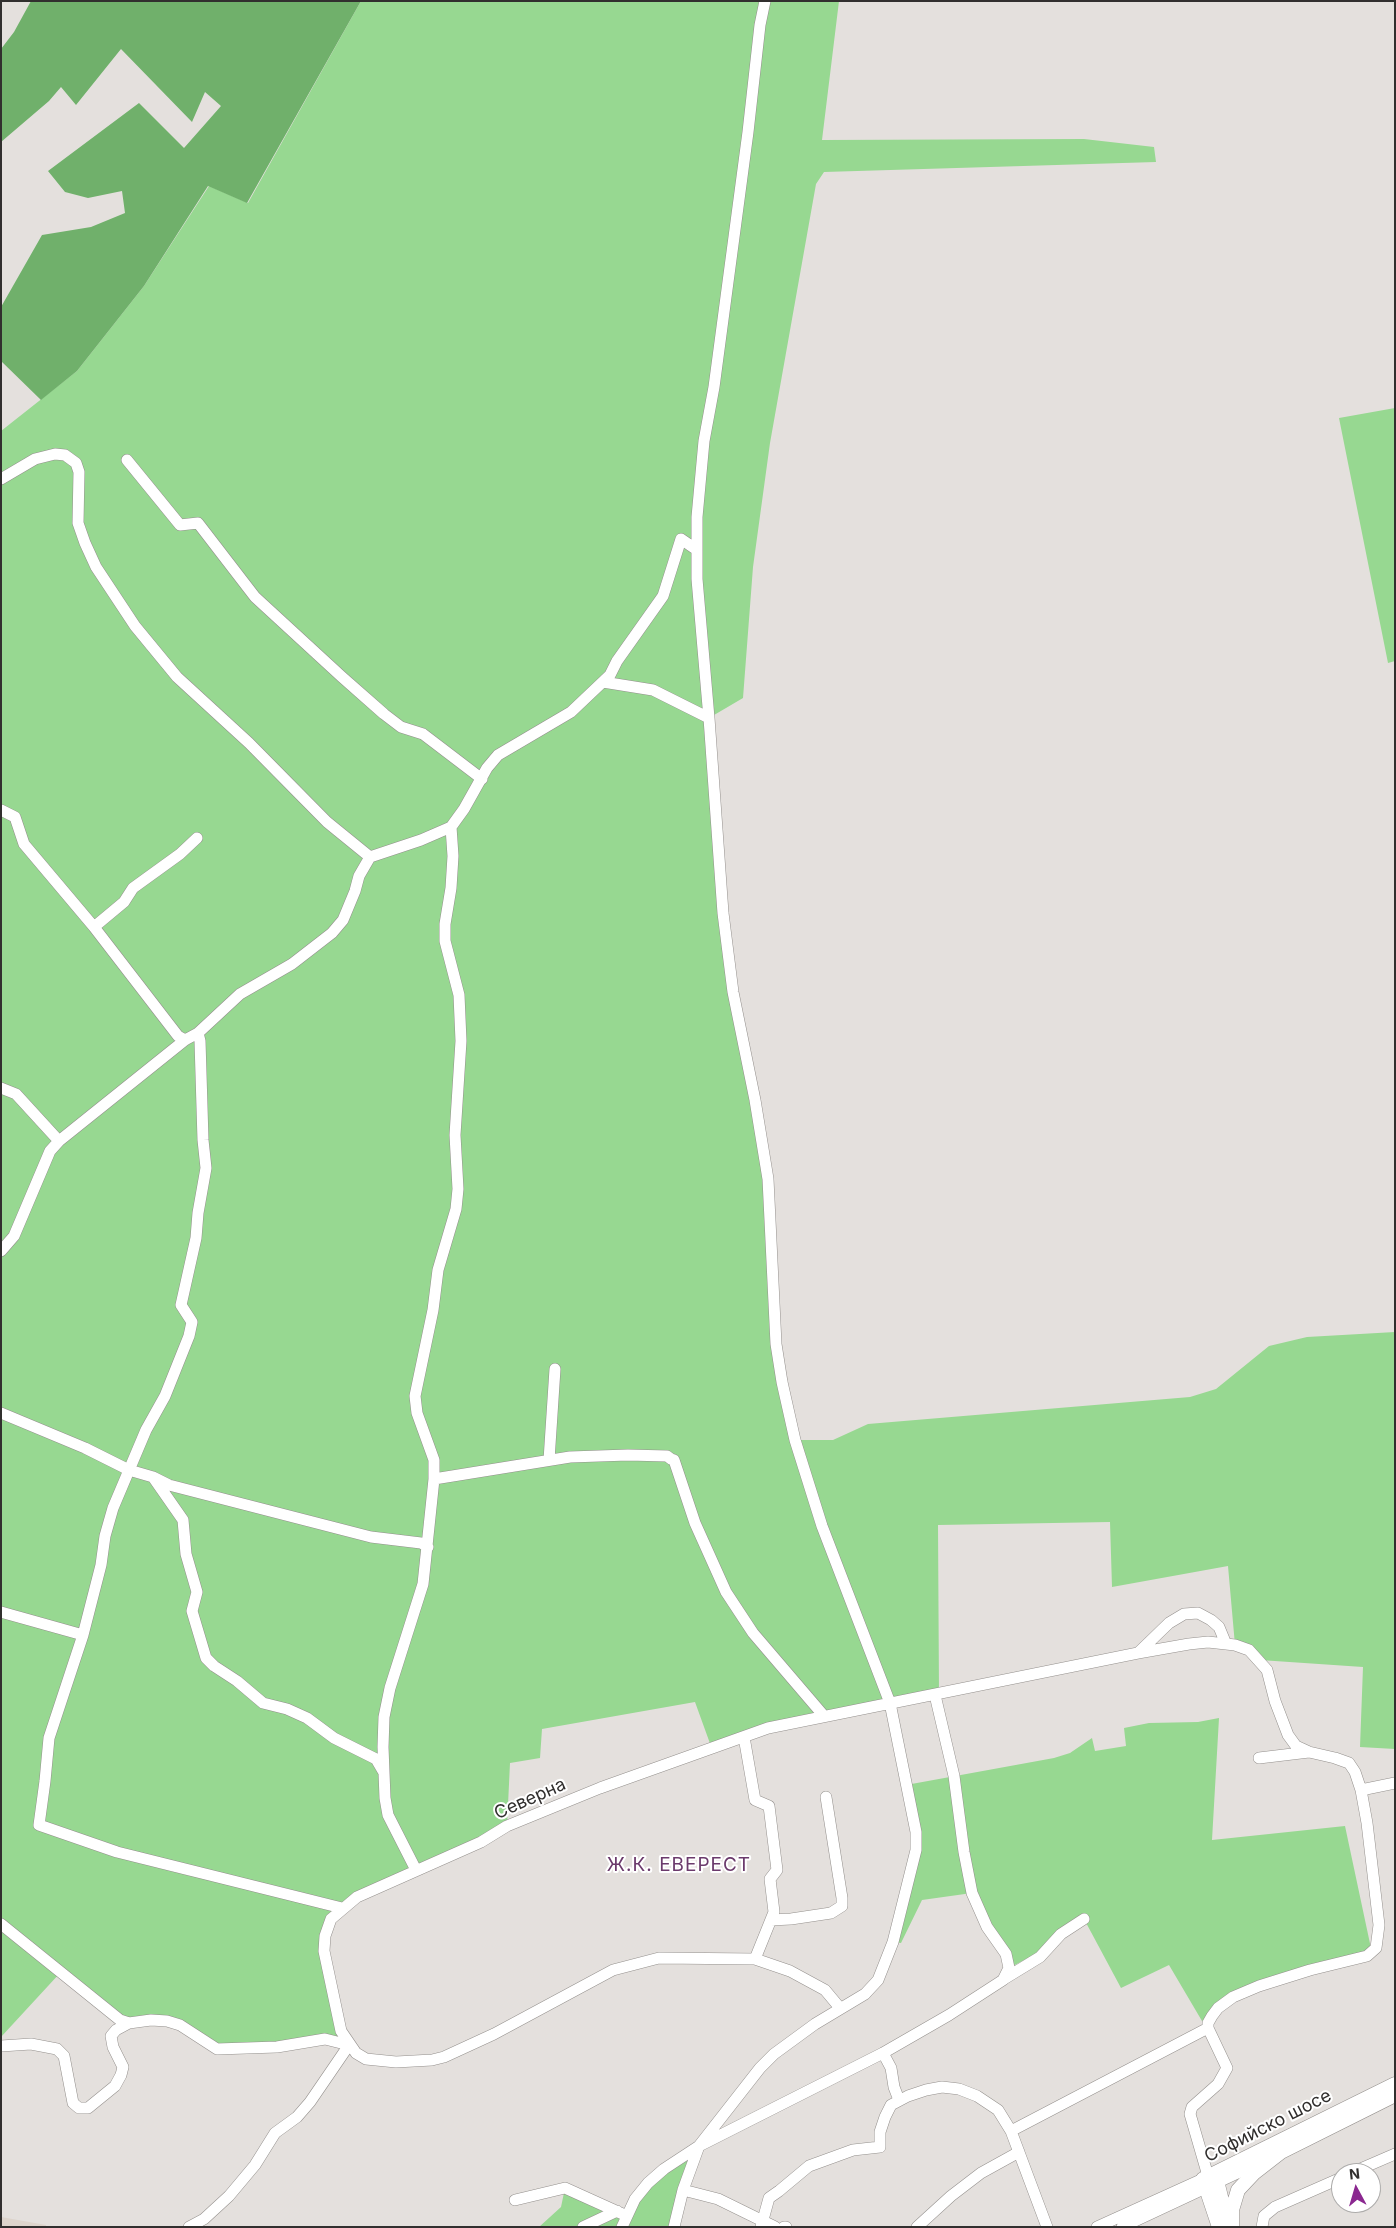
<!DOCTYPE html>
<html>
<head>
<meta charset="utf-8">
<style>
  body { margin:0 }
  #map { position:relative; width:1396px; height:2228px; overflow:hidden; background:#e4e0dd; font-family:Inter,sans-serif }
  canvas { display:block }
  .frame { position:absolute; inset:0; border:2px solid #312f2e; pointer-events:none }
  .north { position:absolute; left:1331px; top:2163px; width:50px; height:50px; box-sizing:border-box; background:#fff; border:1px solid #adacab; border-radius:50%; rotate:354deg; font-size:14px; font-weight:700; line-height:20px; text-align:center; color:#312f2e }
  .north::after { content:''; display:block; margin:auto; width:18px; height:22px; background:#8b2890; clip-path:polygon(50% 0,100% 100%,50% 72%,0 100%) }
</style>
</head>
<body>
<div id="map">
<canvas width="1396" height="2228"></canvas>
<div class="frame"></div>
<div class="north">N</div>
</div>
<script>
const g = document.querySelector('canvas').getContext('2d');
g.lineJoin = 'round';
function fill(path, color) { g.fillStyle = color; g.fill(path, 'evenodd'); }
const shape = rows => new Path2D(rows.map(r => 'M' + r).join(''));
function strokePath(path, color, width, dash) { g.strokeStyle = color; g.lineWidth = width; g.lineCap = dash ? 'butt' : 'round'; g.setLineDash(dash || []); g.stroke(path); }
function drawText(font, color, halo, rows, align = 'center') {
  g.font = font + ' Inter,sans-serif'; g.lineWidth = 4; g.setLineDash([]); g.textBaseline = 'middle'; g.strokeStyle = halo; g.fillStyle = color; for (const [text, x, y, turn = 0] of rows) {
    g.save(); g.translate(x, y); g.rotate((+turn || 0) * Math.PI / 180); g.textAlign = isNaN(turn) ? turn : align; if (halo) g.strokeText(text, 0, 0); g.fillText(text, 0, 0); g.restore();
  }
}
const built = shape([
  [1,2217,46,2225,46,2227,1,2227]
]);
const green = shape([
  [361,1,839,1,822,140,1084,139,1154,147,1156,162,824,172,816,184,770,443,753,567,743,698,709,718,723,913,768,1179,776,1344,795,1440,833,1440,868,1424,1190,1397,1216,1389,1269,1346,1307,1337,1395,1332,1395,1749,1360,1747,1363,1667,1260,1660,1235,1645,1228,1566,1112,1587,1110,1522,938,1525,939,1694,768,1728,712,1749,695,1702,542,1729,540,1758,510,1763,507,1826,340,1910,325,1936,349,2045,325,2039,217,2049,180,2025,129,2023,60,1973,1,2037,1,431,77,371,144,286,209,186,248,203],
  [1395,408,1395,661,1388,663,1339,418],
  [1219,1718,1212,1840,1345,1826,1372,1953,1233,1997,1202,2021,1169,1965,1121,1988,1084,1919,1051,1946,1009,1968,972,1893,922,1900,901,1943,893,1942,916,1850,906,1785,1054,1758,1070,1753,1092,1738,1095,1751,1126,1746,1124,1728,1149,1723,1198,1722],
  [699,2146,674,2227,539,2227,561,2207,565,2188,627,2216,635,2199]
]);
const forest = shape([
  [31,1,361,1,247,203,208,186,144,286,77,371,41,400,1,361,1,307,42,235,91,227,125,213,122,191,88,198,65,192,48,171,139,103,184,148,221,106,205,92,192,122,121,49,76,105,61,87,49,101,1,142,1,49,14,32]
]);
const minor = shape([
  [127,460,180,525,198,523,255,597,342,677,384,714,401,727,423,734,482,779],
  [1,479,35,459,55,454,65,455,76,463,79,472,78,523,85,543,96,567,135,626,177,677,249,743,327,822,370,857],
  [603,682,653,690,709,718],
  [1,810,15,817,24,844,94,927,178,1036,185,1040],
  [94,927,124,902,133,888,180,854,197,838],
  [198,1033,200,1041,203,1140,206,1168,198,1213,196,1238,181,1305,192,1322,189,1336,165,1396,146,1430,113,1508,105,1536,101,1565,83,1635,49,1738,45,1781,39,1825,117,1852,342,1908],
  [1,1088,16,1094,59,1141],
  [1,1251,14,1236,50,1151,59,1141,185,1040,198,1033,240,994,292,964,332,933,343,920,355,891,359,876,370,857,421,840,451,827,464,809,487,768,498,755,571,712,610,675,617,661,663,596,681,539,697,550],
  [1,1413,85,1448,129,1470,153,1477,169,1485,371,1537,421,1543,428,1547],
  [549,1460,555,1369],
  [153,1477,183,1520,186,1554,197,1592,192,1611,206,1658,214,1666,237,1681,263,1703,287,1709,307,1718,334,1738,376,1759,383,1771],
  [434,1479,570,1457,628,1455,667,1456,671,1459,674,1460,695,1523,726,1592,753,1633,824,1716],
  [1,1612,83,1635],
  [1138,1653,1169,1623,1184,1614,1198,1613,1211,1620,1219,1627,1226,1644],
  [744,1737,755,1800,769,1806,777,1870,770,1879,774,1912,755,1959],
  [1259,1758,1309,1752],
  [1361,1790,1395,1783],
  [416,1870,388,1815,385,1798,383,1747,384,1717,390,1688,423,1584,434,1479,434,1460,417,1413,415,1396,433,1310,438,1270,456,1209,458,1189,455,1135,461,1041,459,995,445,941,445,924,451,888,453,856,451,827],
  [771,1920,791,1919,831,1913,842,1906,842,1898,826,1797],
  [1,1924,120,2020,129,2023,151,2020,167,2021,180,2025,217,2049,277,2047,325,2039,349,2045,310,2102,297,2117,275,2133,255,2165,229,2196,204,2219,189,2227],
  [1004,1979,1040,1957,1061,1934,1084,1919],
  [840,2008,825,1990,790,1971,755,1959,659,1958,613,1970,494,2034,444,2057,432,2060,396,2062,366,2059,356,2053,341,2031,324,1951,325,1936,331,1919,357,1897,481,1842,507,1826,600,1788,768,1728,1138,1653,1189,1644,1208,1642,1235,1645,1249,1650,1267,1670,1275,1701,1288,1735,1296,1746,1309,1752,1335,1758,1349,1763,1355,1772,1361,1790,1367,1823,1379,1925,1376,1948,1367,1956,1310,1970,1259,1986,1233,1997,1218,2008,1212,2016,1208,2023,1208,2028,1227,2068,1218,2084,1192,2107,1190,2114,1208,2176],
  [1,2046,31,2044,57,2049,64,2056,73,2103,79,2108,88,2108,115,2086,121,2075,123,2067,113,2047,111,2036,116,2030,129,2023],
  [883,2053,891,2068,894,2087,899,2100],
  [1011,2131,1208,2028],
  [1351,2173,1395,2154],
  [683,2190,718,2199,775,2227],
  [515,2200,565,2188,627,2216],
  [583,2227,617,2211],
  [622,2227,635,2199,648,2183,664,2169,699,2146,883,2053,949,2015,1003,1980,1009,1968,1006,1954,987,1927,972,1893,964,1852,954,1776,935,1695],
  [674,2227,683,2190,699,2146,760,2068,774,2054,815,2024,865,1994,878,1980,893,1942,916,1850,916,1832,890,1703,822,1526,795,1440,782,1382,776,1344,768,1179,755,1100,733,992,723,913,709,718,697,579,697,517,704,441,714,387,748,132,760,25,765,1],
  [761,2227,769,2198,779,2191,809,2166,853,2150,880,2147,880,2132,885,2117,891,2105,908,2096,926,2090,942,2087,959,2089,977,2096,998,2110,1011,2131,1047,2227],
  [784,2227,786,2227],
  [917,2227,951,2196,981,2173,1019,2152],
  [1097,2227,1203,2179],
  [1122,2227,1263,2161],
  [1262,2227,1264,2216,1275,2207,1341,2178]
]);
const major = shape([
  [1215,2173,1227,2221],
  [1219,2227,1203,2179,1395,2084],
  [1232,2227,1232,2210,1238,2190,1254,2173,1281,2152,1395,2095]
]);
const streetNames = [
  ["Северна",530,1799,-24],
  ["Софийско шосе",1268,2126,-27]
];
const neighbourhoodNames = [
  ["Ж.К. ЕВЕРЕСТ",679,1865]
];
fill(built, '#ddd4cc');
fill(green, '#97d891');
fill(forest, '#70b06b');
strokePath(minor, '#94908d', 12);
strokePath(major, '#94908d', 15);
strokePath(minor, '#fff', 11);
strokePath(major, '#fff', 14);
drawText('18px', '#312f2e', '#fff', streetNames);
g.letterSpacing = '1px';
drawText('19px', '#6b3a6c', '#fff', neighbourhoodNames);
g.letterSpacing = '0px';
</script>
</body>
</html>
